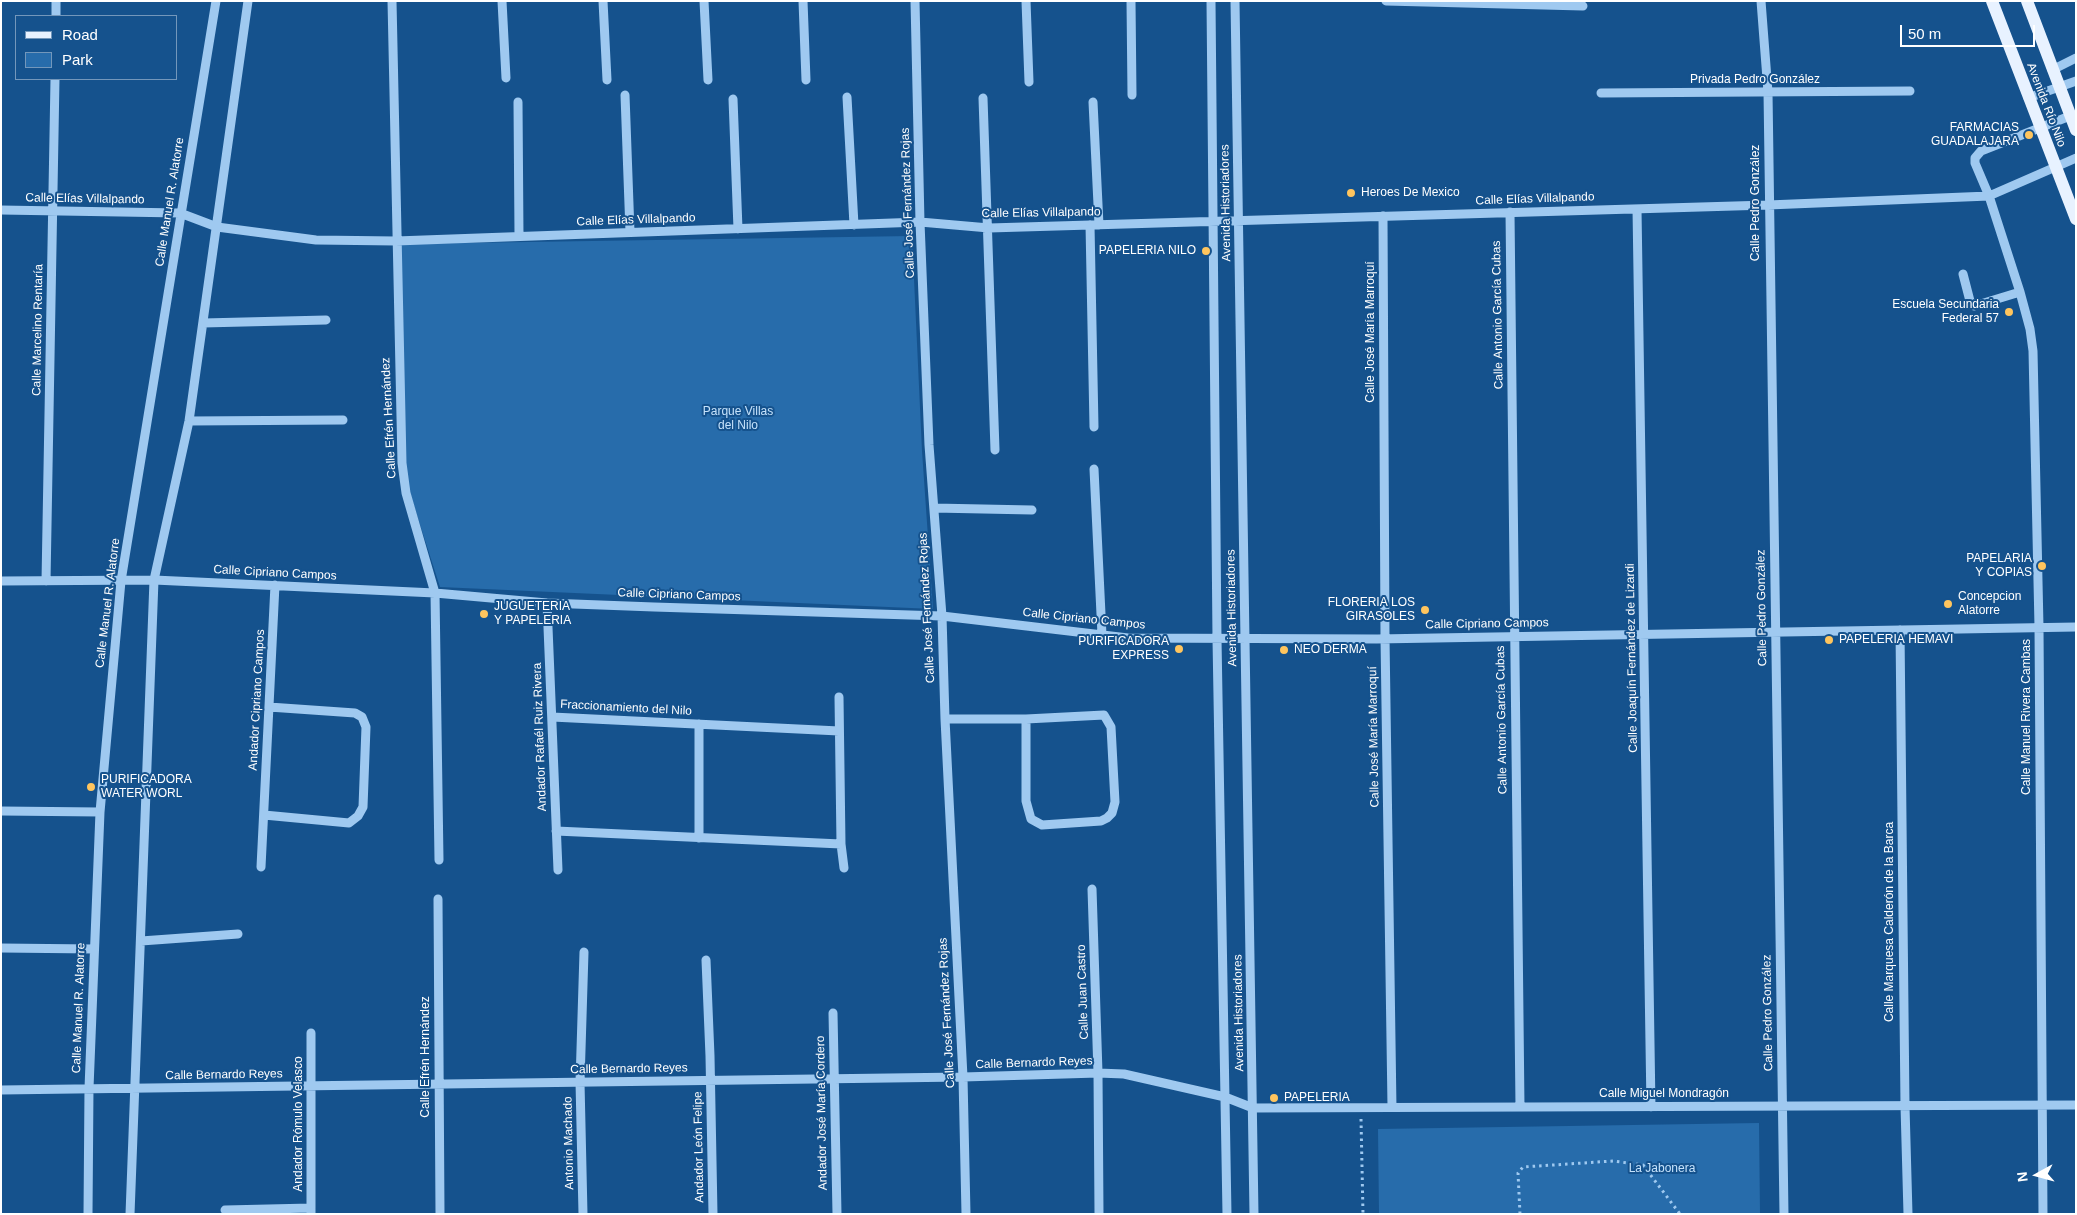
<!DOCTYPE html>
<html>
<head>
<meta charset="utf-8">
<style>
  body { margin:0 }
  #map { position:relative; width:2077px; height:1215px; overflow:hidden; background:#15528d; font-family:Arial,sans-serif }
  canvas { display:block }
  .frame { position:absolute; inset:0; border:2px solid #fff; pointer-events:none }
  .legend { position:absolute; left:15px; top:15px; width:162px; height:65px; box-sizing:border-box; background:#15528d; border:1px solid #7397bb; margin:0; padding:6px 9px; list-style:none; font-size:15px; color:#fff }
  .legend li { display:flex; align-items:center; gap:10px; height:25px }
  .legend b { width:25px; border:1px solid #7397bb }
  .north { position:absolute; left:2012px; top:1150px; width:50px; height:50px; -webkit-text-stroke:4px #15528d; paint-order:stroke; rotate:263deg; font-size:14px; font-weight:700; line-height:20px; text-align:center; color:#fff }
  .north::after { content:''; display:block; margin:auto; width:18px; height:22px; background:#fff; clip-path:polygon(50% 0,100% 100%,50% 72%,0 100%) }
  .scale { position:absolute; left:1900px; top:25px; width:135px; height:22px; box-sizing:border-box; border:2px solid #fff; border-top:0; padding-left:6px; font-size:15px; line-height:18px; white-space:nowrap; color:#fff; -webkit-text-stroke:4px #15528d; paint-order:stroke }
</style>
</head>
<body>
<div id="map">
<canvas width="2077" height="1215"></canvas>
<div class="frame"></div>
<ul class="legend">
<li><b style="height:6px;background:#e8f2ff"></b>Road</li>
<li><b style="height:14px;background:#276cab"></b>Park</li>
</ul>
<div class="north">N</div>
<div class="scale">50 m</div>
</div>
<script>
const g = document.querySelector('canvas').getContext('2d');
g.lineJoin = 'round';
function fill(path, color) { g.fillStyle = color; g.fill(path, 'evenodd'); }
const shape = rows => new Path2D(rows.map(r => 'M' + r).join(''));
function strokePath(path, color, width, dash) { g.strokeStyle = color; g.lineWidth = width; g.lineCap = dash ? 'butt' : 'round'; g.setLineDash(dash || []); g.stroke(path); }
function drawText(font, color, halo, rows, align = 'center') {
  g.font = font + ' Arial,sans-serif'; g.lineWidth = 4; g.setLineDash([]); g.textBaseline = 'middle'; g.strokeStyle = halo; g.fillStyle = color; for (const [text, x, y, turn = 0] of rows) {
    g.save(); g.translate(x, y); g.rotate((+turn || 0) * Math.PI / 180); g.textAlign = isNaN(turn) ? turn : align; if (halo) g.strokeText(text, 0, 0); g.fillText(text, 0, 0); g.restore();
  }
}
const green = shape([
  [912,236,922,451,933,609,440,587,406,481,399,244],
  [1759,1123,1760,1214,1379,1214,1378,1129]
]);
const path = shape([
  [1361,1119,1363,1214],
  [1520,1214,1518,1173,1523,1167,1613,1161,1643,1165,1680,1214]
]);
const minor = shape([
  [392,1,402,463,406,493,435,593,439,860],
  [502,1,506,78],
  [603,1,607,80],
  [704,1,708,80],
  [803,1,806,80],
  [915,1,920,222,929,445,942,616,945,719,963,1077,966,1214],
  [1026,1,1029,82],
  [1131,1,1132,95],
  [1211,1,1217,639,1227,1214],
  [1235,1,1254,1214],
  [1386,1,1583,6],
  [1761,1,1768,92,1784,1214],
  [56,16,56,1],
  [2052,70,2076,58],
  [1601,93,1910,91],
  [625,95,630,232],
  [847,97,854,225],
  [983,98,995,450],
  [2028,98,2076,81],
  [733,99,738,229],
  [518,102,519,236],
  [1093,102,1099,225],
  [1637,209,1651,1107],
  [1,210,180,213,217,227,316,240,396,241,920,222,989,228,1768,205,1989,196,2076,158],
  [1510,212,1520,1107],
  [1383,216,1385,638,1392,1107],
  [1090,225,1094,427],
  [1963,274,1970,301,1974,306,2020,292],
  [203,323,326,320],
  [189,421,343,420],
  [1094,469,1102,635],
  [934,508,1032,510],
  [1,581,154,580,435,593,547,603,654,607,942,616,1128,638,1377,639,2076,627],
  [46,581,55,79],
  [547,603,558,870],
  [1900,630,1905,1106,1908,1214],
  [839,697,841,844,844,868],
  [552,717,839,731],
  [945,719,1026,719,1104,715,1111,727,1115,802,1112,813,1107,818,1101,821,1042,825,1031,819,1026,801,1026,719],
  [1,811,100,812],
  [264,815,349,823,358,816,363,807,366,727,362,717,355,713,269,707],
  [556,831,841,844],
  [699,838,699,724],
  [261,867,275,585],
  [1092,889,1098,1073,1099,1214],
  [438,899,440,1214],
  [141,941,238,934],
  [1,948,94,949],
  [706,960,710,1056,713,1214],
  [833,1013,837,1214],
  [1,1090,963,1077,1098,1073,1124,1074,1225,1097,1253,1108,2076,1105],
  [225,1210,311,1208],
  [88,1214,89,1088,100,812,121,581,216,1],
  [130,1214,154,580,189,421,248,1],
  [311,1214,311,1033],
  [583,1214,580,1082,584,952],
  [2043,1214,2039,627,2033,351,2030,329,2020,292,1989,196,1975,163,1975,158,1981,151,2070,116]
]);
const major = shape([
  [1992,1,2076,219],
  [2027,1,2076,130]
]);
const markers = [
  [2029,135,5,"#ffc55e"],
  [1351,193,5,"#ffc55e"],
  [1206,251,5,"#ffc55e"],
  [2009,312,5,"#ffc55e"],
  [2042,566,5,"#ffc55e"],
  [1948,604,5,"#ffc55e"],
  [1425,610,5,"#ffc55e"],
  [484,614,5,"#ffc55e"],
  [1829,640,5,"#ffc55e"],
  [1179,649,5,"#ffc55e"],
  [1284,650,5,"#ffc55e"],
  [91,787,5,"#ffc55e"],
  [1274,1098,5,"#ffc55e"]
];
const streetNames = [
  ["Privada Pedro González",1755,80],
  ["Avenida Río Nilo",2046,105,69],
  ["Calle Elías Villalpando",85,199,1],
  ["Calle Elías Villalpando",1535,199,-2],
  ["Calle Manuel R. Alatorre",170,202,-81],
  ["Calle José Fernández Rojas",908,203,-92],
  ["Avenida Historiadores",1226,203,-91],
  ["Calle Pedro González",1756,203,-90],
  ["Calle Elías Villalpando",1041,213,-1],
  ["Calle Elías Villalpando",636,220,-2],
  ["Calle Antonio García Cubas",1498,315,-91],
  ["Calle Marcelino Rentaría",38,330,-89],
  ["Calle José María Marroquí",1371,332,-90],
  ["Calle Efrén Hernández",389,418,-93],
  ["Calle Cipriano Campos",275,573,3],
  ["Calle Cipriano Campos",679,595,2],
  ["Calle Manuel R. Alatorre",108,603,-83],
  ["Calle José Fernández Rojas",927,608,-93],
  ["Avenida Historiadores",1232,608,-91],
  ["Calle Pedro González",1762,608,-91],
  ["Calle Cipriano Campos",1084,619,6],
  ["Calle Cipriano Campos",1487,624,-1],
  ["Calle Joaquín Fernández de Lizardi",1632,658,-91],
  ["Andador Cipriano Campos",257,700,-87],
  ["Fraccionamiento del Nilo",626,708,3],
  ["Calle Manuel Rivera Cambas",2027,717,-90],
  ["Calle Antonio García Cubas",1502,720,-91],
  ["Andador Rafaél Ruiz Rivera",540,737,-92],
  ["Calle José María Marroquí",1374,737,-91],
  ["Calle Marquesa Calderón de la Barca",1890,922,-90],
  ["Calle Juan Castro",1083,992,-92],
  ["Calle Manuel R. Alatorre",79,1008,-88],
  ["Calle José Fernández Rojas",947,1013,-93],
  ["Avenida Historiadores",1239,1013,-91],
  ["Calle Pedro González",1768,1013,-91],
  ["Calle Efrén Hernández",426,1057,-90],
  ["Calle Bernardo Reyes",1034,1063,-2],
  ["Calle Bernardo Reyes",629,1069,-1],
  ["Calle Bernardo Reyes",224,1075,-1],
  ["Calle Miguel Mondragón",1664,1094],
  ["Andador José María Cordero",822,1113,-91],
  ["Andador Rómulo Velasco",299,1124,-90],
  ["Antonio Machado",569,1143,-91],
  ["Andador León Felipe",699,1147,-91]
];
const poiNames = [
  ["FARMACIAS",2019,128,"right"],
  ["GUADALAJARA",2019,142,"right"],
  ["Heroes De Mexico",1361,193],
  ["PAPELERIA NILO",1196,251,"right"],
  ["Escuela Secundaria",1999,305,"right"],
  ["Federal 57",1999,319,"right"],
  ["PAPELARIA",2032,559,"right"],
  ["Y COPIAS",2032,573,"right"],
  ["Concepcion",1958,597],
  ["Alatorre",1958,611],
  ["FLORERIA LOS",1415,603,"right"],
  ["GIRASOLES",1415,617,"right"],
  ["JUGUETERIA",494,607],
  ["Y PAPELERIA",494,621],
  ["PAPELERIA HEMAVI",1839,640],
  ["PURIFICADORA",1169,642,"right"],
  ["EXPRESS",1169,656,"right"],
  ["NEO DERMA",1294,650],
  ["PURIFICADORA",101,780],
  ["WATER WORL",101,794],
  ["PAPELERIA",1284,1098]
];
const parkNames = [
  ["Parque Villas",738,412],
  ["del Nilo",738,426],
  ["La Jabonera",1662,1169]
];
fill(green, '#276cab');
strokePath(path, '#9fc9f0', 3, [2.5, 4]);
strokePath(minor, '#9fc9f0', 9);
strokePath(major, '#e8f2ff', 12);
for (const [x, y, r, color] of markers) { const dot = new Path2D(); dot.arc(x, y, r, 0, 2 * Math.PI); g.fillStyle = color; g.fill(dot); strokePath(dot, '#15528d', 2); }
drawText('12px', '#fff', '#15528d', streetNames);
drawText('12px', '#fff', '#15528d', poiNames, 'left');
drawText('12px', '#c5e2fb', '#15528d', parkNames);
</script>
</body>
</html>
